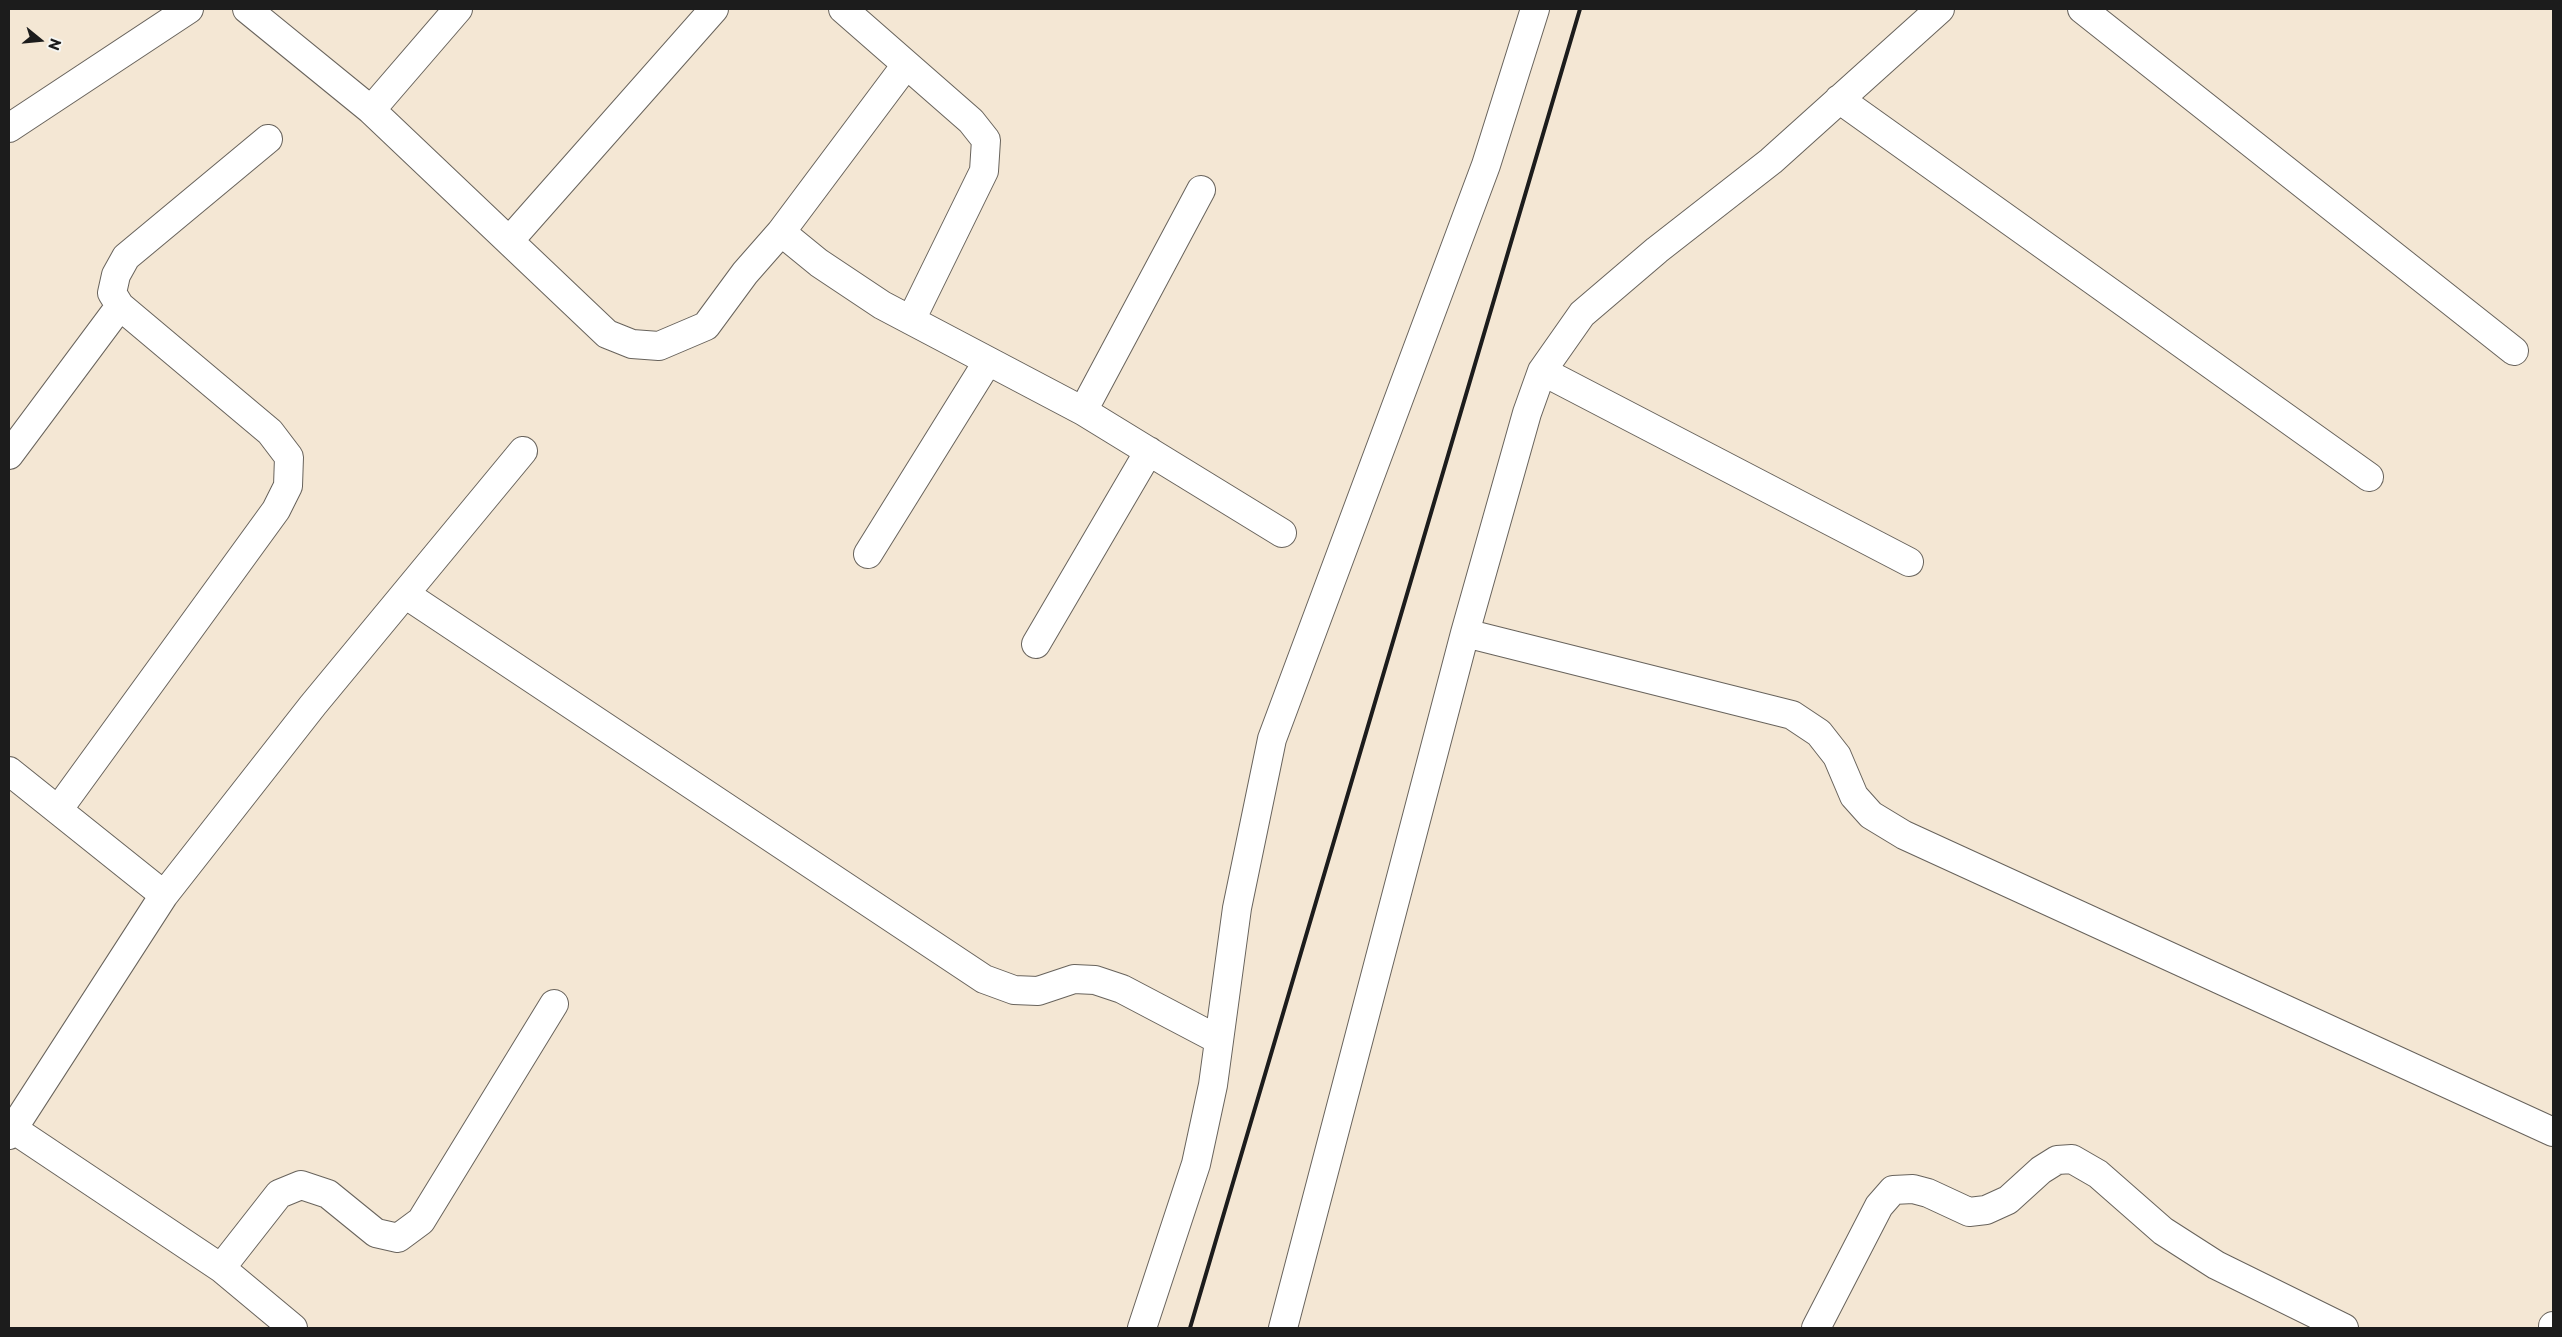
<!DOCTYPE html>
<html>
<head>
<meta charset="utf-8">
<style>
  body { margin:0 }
  #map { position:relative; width:2562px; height:1337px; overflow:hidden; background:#f4e7d4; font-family:"Playpen Sans",sans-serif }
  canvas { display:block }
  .frame { position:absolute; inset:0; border:10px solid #1c1c1c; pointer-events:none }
  .north { position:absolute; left:15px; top:15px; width:50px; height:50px; -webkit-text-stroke:4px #f6f6f2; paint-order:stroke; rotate:107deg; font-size:14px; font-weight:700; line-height:20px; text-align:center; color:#1c1c1c }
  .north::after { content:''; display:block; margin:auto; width:18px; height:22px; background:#1c1c1c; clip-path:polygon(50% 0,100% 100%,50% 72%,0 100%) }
</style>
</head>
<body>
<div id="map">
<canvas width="2562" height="1337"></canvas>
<div class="frame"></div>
<div class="north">N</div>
</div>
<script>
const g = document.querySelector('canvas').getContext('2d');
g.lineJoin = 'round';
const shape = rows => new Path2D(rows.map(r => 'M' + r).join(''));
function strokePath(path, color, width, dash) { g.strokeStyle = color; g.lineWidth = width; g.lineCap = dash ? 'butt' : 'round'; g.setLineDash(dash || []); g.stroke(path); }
const minor = shape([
  [247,9,371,110,607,334,632,344,659,346,706,326,745,273,781,232,819,263,882,305,1083,411,1282,533],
  [843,9,971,121,986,140,984,171,911,320],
  [2082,9,2514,351],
  [1839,99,2369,477],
  [371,110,458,9],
  [9,128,189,9],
  [781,232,906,65],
  [509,241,714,9],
  [1542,371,1909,562],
  [1083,411,1201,190],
  [9,455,120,306],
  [868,554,988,361],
  [405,594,984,979,1014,990,1038,991,1074,979,1095,980,1122,989,1219,1040],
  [1465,633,1792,715,1819,733,1837,756,1854,796,1871,815,1904,835,2553,1132],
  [1036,644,1149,451],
  [9,771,164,895],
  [58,810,276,510,288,486,289,457,270,432,120,306,112,293,116,275,126,257,268,139],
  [13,1129,221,1268,293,1328],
  [9,1135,164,895,313,705,523,451],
  [221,1268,279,1194,301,1185,328,1194,376,1233,398,1238,421,1221,554,1004],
  [1142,1328,1196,1164,1213,1085,1237,908,1272,739,1486,165,1535,9],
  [1283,1328,1465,633,1527,413,1542,371,1582,314,1657,250,1771,161,1940,9],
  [1816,1328,1879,1206,1893,1190,1913,1189,1928,1193,1969,1212,1986,1210,2008,1200,2041,1170,2057,1160,2072,1159,2098,1174,2163,1231,2216,1265,2344,1328],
  [2553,1328,2553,1326]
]);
const rail = shape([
  [1190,1328,1580,9]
]);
strokePath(minor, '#68635c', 30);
strokePath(minor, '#fff', 28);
strokePath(rail, '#1c1c1c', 4);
</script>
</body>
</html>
